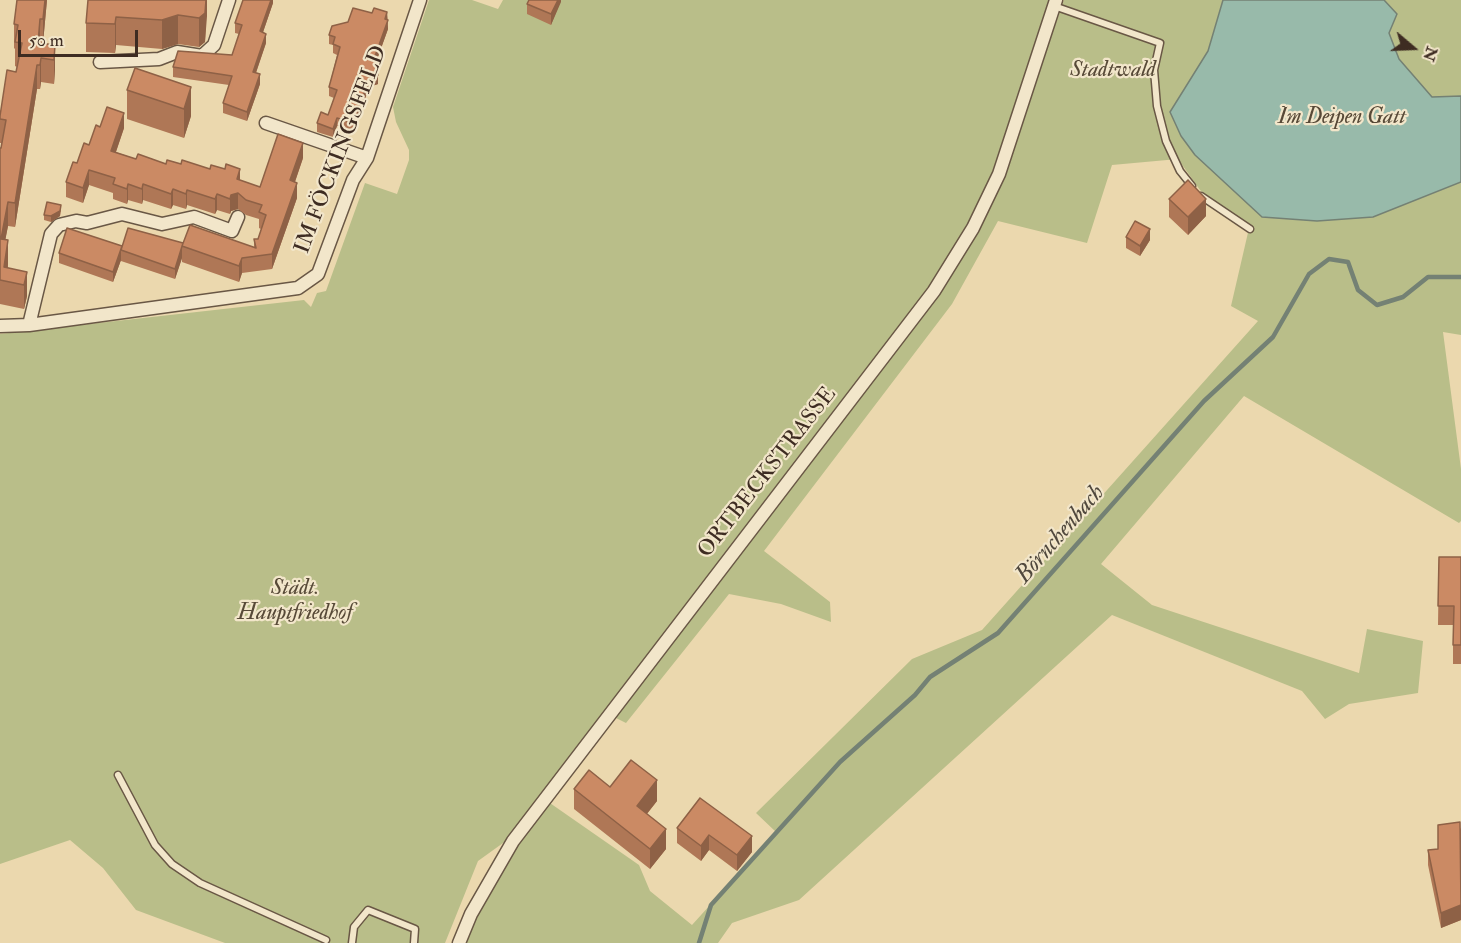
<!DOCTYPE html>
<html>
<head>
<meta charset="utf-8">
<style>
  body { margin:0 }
  #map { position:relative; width:1461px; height:943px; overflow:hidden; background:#ebd8ae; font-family:"IM FELL Double Pica",serif }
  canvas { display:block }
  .north { position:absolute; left:1383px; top:18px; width:60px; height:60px; -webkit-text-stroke:4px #f2e6ca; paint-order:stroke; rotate:109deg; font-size:16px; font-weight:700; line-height:24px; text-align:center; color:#3e2c22 }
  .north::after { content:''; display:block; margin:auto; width:21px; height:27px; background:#3e2c22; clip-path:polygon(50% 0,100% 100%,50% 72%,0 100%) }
  .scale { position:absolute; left:18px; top:30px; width:120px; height:27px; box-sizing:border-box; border:3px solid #3e2c22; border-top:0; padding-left:8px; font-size:18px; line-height:21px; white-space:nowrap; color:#3e2c22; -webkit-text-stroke:4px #f2e6ca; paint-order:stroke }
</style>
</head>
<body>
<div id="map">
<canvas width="1461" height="943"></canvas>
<div class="north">N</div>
<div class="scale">50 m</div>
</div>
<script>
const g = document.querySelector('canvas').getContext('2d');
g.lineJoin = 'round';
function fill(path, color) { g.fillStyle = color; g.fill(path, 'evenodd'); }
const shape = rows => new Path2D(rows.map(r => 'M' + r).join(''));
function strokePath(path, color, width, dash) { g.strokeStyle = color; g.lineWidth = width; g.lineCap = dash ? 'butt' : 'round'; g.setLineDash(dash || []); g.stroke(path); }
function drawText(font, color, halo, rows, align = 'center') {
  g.font = font + ' "IM FELL Double Pica",serif'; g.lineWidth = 4.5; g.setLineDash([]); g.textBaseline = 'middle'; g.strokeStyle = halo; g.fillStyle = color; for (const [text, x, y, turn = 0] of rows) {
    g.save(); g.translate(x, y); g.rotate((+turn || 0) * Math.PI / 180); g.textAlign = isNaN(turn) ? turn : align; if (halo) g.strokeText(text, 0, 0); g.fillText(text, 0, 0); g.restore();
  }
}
const green = shape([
  [429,0,472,0,498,9,503,0,1052,0,999,185,1064,0,1461,0,1461,335,1443,332,1461,469,1461,521,1459,523,1244,396,1101,564,1152,605,1359,673,1367,629,1423,641,1418,693,1349,704,1325,719,1302,691,1112,615,799,900,732,923,718,943,459,943,471,914,547,801,639,865,650,891,692,925,776,832,756,813,912,659,982,630,1258,321,1231,306,1250,224,1222,208,1200,190,1178,159,1112,165,1087,243,998,221,952,304,764,551,830,602,831,622,781,604,729,594,626,723,614,717,510,838,478,861,445,943,225,943,136,910,103,868,70,840,0,864,0,334,304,300,311,307,317,293,326,291,365,183,397,194,409,160,409,150,396,122,393,107]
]);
const water = shape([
  [1223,0,1384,0,1397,14,1389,33,1399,59,1432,97,1461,96,1461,182,1373,217,1317,221,1262,217,1195,155,1181,136,1170,112,1208,51,1223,0]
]);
const stream = shape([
  [699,943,711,905,840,762,915,695,930,677,998,633,1204,401,1273,337,1309,274,1329,259,1348,262,1358,290,1377,305,1403,297,1428,277,1461,277]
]);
const service = shape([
  [1054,6,1160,43,1154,70,1157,106,1166,141,1180,171,1192,186],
  [1201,196,1250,229],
  [118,775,155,845,172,864,200,883,326,940],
  [352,943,354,927,368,910,415,929,414,943]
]);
const minor = shape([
  [100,62,159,59,177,52,202,56,214,45,229,0],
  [266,123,367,158],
  [29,325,51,234,59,225,76,221,87,223,122,214,162,224,194,217,232,231,238,217],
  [0,326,29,325,298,288,318,274,353,180,367,158,420,0],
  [459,943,471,914,513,841,934,291,973,228,999,174,1056,0]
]);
const wall = shape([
  [47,0,43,43,55,45,55,69,54,84,41,82,40,89,37,89,15,227,8,226,5,240,8,264,8,268,27,272,27,296,24,309,0,304,0,148,1,148,2,143,0,143,0,116,16,72,17,67,15,66,15,49,14,48,14,24],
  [207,0,205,42,199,47,178,44,162,49,116,45,115,53,86,52,86,23],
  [273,0,273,3,263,32,266,43,256,73,260,84,247,121,223,113,223,103,229,85,173,77,173,67,232,55,239,34,235,33,235,23],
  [561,0,551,25,527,14,527,4],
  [387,12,388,29,375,65,378,84,369,87,354,132,337,126,333,137,317,132,317,123,328,115,334,98,329,96,329,87,337,55,333,53,333,45,329,44,329,35,348,22],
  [191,87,191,116,184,138,127,119,127,90],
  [100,127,124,128,116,152,136,159,166,164,181,164,240,180,260,187,303,158,295,182,297,198,272,269,242,273,239,282,182,262,182,258,175,279,121,261,121,260,113,282,59,263,59,253,122,246,183,243,254,248,254,239,258,239,261,229,259,228,259,219,246,215,238,209,231,211,230,214,217,210,215,214,187,205,186,209,173,205,171,209,143,200,142,204,128,200,127,204,113,199,113,193,89,185,83,203,66,197,66,182],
  [1169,199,1206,216,1188,235,1169,217],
  [61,210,60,216,51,222,44,220,44,215],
  [1126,237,1150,240,1140,256,1126,248],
  [1439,557,1461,557,1461,664,1453,664,1453,625,1438,625],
  [610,787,657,801,647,814,666,849,650,869,574,809,574,789],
  [700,798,752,852,737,871,709,850,701,861,677,843,677,828],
  [1461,828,1461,920,1441,928,1428,865,1428,850,1438,849]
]);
const shadedWall = shape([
  [45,0,47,0,43,43,43,19],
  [206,0,207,0,207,16,205,42,199,47,199,18],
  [271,0,273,0,273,3,260,41,260,31],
  [558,0,561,0,561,2,551,25,551,14],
  [387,12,388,29,374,68,374,59],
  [178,15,178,44,162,49,162,20],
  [116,17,116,45,115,53,115,24],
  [40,19,40,43,38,67,38,43],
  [266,34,266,43,253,81,253,72],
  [55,45,55,69,54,84,54,60],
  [41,58,41,82,40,89,40,65],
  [37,65,37,89,15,227,15,203],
  [260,74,260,84,247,121,247,112],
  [378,75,378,84,369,87,354,132,354,123,369,78],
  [191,87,191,116,184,138,184,109],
  [124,113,124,128,111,166,111,151],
  [337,118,337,126,333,137,333,129],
  [303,143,303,158,290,196,290,180],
  [240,169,240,185,238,193,238,209,231,211,230,214,230,199],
  [89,170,89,185,83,203,83,188],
  [297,183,297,198,272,269,272,254],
  [128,184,128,200,127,204,127,189],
  [143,184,143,200,142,204,142,189],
  [173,189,173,205,171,209,171,194],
  [187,190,187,205,186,209,186,194],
  [217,194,217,210,215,214,215,199],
  [1206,199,1206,216,1188,235,1188,217],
  [8,202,8,226,1,263,1,239],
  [61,205,60,216,51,222,51,216],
  [1150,229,1150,240,1140,256,1140,246],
  [8,240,8,264,6,281,4,267],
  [182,247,182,258,175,279,175,269],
  [121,250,121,260,113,282,113,272],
  [242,258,242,273,239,282,239,266],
  [27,272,27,296,24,309,24,285],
  [657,780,657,801,637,826,637,806],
  [666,829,666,849,650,869,650,849],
  [709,835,709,850,701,861,701,846],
  [752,836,752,852,737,871,737,855],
  [1461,905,1461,920,1441,928,1441,913]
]);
const building = shape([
  [17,0,45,0,43,19,40,19,38,43,55,45,54,60,41,58,40,65,37,65,15,203,8,202,1,239,8,240,4,267,27,272,24,285,0,280,0,148,1,148,6,120,0,119,0,116,7,70,16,72,22,43,15,42,18,25,14,24,17,0],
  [88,0,206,0,205,13,199,18,178,15,162,20,116,17,115,24,86,23,88,0],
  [243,0,271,0,260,31,266,34,253,72,260,74,247,112,223,103,232,76,173,67,178,51,232,55,242,25,235,23,243,0],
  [529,0,558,0,551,14,527,4,529,0],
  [353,8,372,13,374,8,387,12,385,19,388,20,374,59,378,75,369,78,354,123,337,118,333,129,317,123,321,112,328,115,337,90,329,87,340,47,333,44,335,37,329,35,332,26,348,22,353,8],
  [135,68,191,87,184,109,127,90,135,68],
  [107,107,124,113,111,151,136,159,138,154,166,164,167,160,181,164,182,160,210,169,211,165,225,169,226,164,240,169,237,179,260,187,278,134,303,143,290,180,297,183,272,254,242,258,239,266,182,246,190,225,256,248,254,239,258,239,266,215,259,212,262,205,246,200,238,193,231,195,230,199,217,194,215,199,187,190,186,194,173,189,171,194,143,184,142,189,128,184,127,189,113,184,115,178,89,170,83,188,66,182,73,162,77,163,84,143,89,145,96,125,100,127,107,107],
  [1188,180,1206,199,1188,217,1169,199,1188,180],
  [47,202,61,205,60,211,51,216,44,215,47,202],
  [1135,221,1150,229,1140,246,1126,237,1135,221],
  [67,228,122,246,113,272,59,253,67,228],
  [128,228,183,243,175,269,121,250,128,228],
  [1439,557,1461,557,1461,645,1453,645,1454,606,1438,606,1439,557],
  [631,760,657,780,637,806,666,829,650,849,574,789,589,770,610,787,631,760],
  [700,798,752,836,737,855,709,835,701,846,677,828,700,798],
  [1460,822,1461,905,1441,913,1428,850,1438,849,1438,825,1460,822]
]);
const parkNames = [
  ["Stadtwald",1113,71],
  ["Im Deipen Gatt",1342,118],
  ["Städt.",295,589],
  ["Hauptfriedhof",295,614]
];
const streetNames = [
  ["IM FÖCKINGSFELD",342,150,-69],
  ["ORTBECKSTRASSE",768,473,-52]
];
const waterNames = [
  ["Börnchenbach",1061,535,-49]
];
fill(green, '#b9be89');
fill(water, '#98baaa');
strokePath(water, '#748174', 1.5);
strokePath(stream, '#748174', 4.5);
strokePath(service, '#695745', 9);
strokePath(minor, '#695745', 15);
strokePath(service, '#f2e6ca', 6);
strokePath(minor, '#f2e6ca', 12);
fill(wall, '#af7756');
fill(shadedWall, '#8e6146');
fill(building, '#cb8a64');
strokePath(building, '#8e6146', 1.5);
drawText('italic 22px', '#574937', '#f2e6ca', parkNames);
drawText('22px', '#3e2c22', '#f2e6ca', streetNames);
drawText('italic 24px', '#50483d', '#f2e6ca', waterNames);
</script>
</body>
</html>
